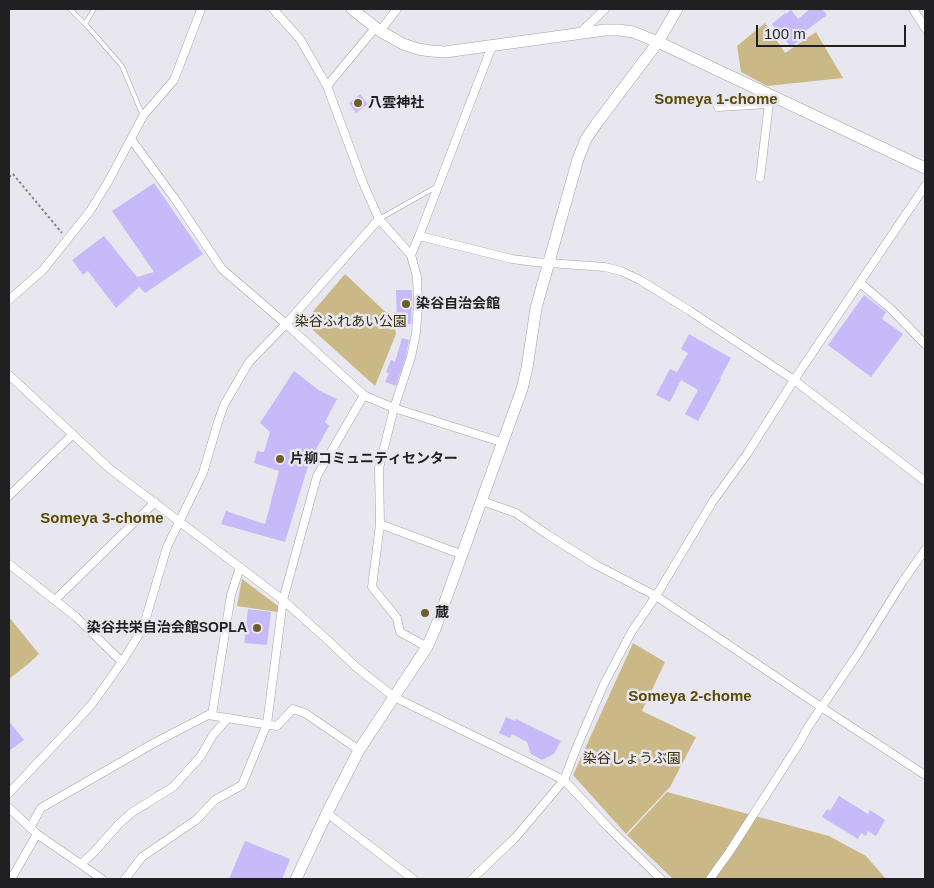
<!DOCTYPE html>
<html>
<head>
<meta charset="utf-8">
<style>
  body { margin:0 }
  #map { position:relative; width:934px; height:888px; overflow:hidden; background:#e8e7ef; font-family:Helvetica,sans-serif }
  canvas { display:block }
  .frame { position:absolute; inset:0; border:10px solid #201f22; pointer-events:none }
  .scale { position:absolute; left:756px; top:25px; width:150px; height:22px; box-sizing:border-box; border:2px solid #201f22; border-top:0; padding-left:6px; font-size:15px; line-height:18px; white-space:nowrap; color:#201f22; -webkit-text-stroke:4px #e8e7ef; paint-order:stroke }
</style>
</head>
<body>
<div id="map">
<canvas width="934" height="888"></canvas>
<div class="frame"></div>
<div class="scale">100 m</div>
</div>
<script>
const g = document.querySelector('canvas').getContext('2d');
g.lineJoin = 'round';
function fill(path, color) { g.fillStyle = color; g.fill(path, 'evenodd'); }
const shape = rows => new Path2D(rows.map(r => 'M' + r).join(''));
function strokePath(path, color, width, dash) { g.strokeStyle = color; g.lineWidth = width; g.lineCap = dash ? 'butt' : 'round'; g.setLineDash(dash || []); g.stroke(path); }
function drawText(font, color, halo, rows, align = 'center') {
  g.font = font + ' Helvetica,"Noto Sans JP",sans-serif'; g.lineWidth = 5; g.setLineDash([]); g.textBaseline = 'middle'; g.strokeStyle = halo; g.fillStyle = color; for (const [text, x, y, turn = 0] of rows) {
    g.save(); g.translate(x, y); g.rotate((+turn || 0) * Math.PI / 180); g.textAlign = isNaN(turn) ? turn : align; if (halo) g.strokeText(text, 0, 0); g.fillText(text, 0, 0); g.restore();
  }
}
const green = shape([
  [765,23,785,53,816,32,843,78,767,86,741,72,737,46],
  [345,274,394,320,396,334,375,386,304,322],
  [242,579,278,606,277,612,237,606],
  [9,617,39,654,27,665,9,679],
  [633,643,665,662,642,711,696,737,670,787,626,834,573,775],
  [667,792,829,836,866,856,886,879,673,879,627,835]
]);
const building = shape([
  [810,9,822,9,827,15,804,32,806,35,791,47,779,32,778,33,772,24,785,13,786,14,791,10,798,19],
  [360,94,368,104,356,113,349,103],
  [154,183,203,254,145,293,139,287,116,308,88,271,83,275,72,260,104,236,137,277,154,272,112,211],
  [396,290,412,290,412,305,411,324,397,325],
  [864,295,886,312,882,319,903,334,871,377,828,345],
  [689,334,731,358,720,378,721,379,698,421,685,414,698,390,681,380,670,402,656,395,670,369,677,372,688,353,681,349],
  [402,338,409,340,406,356,396,386,385,382,389,373,386,372,391,360,395,362],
  [294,371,320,391,337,399,325,422,329,426,307,465,308,466,285,542,221,524,226,511,265,524,279,471,254,463,257,451,264,452,270,432,260,423],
  [248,609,271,612,267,645,244,643],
  [506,717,515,721,516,719,561,741,554,754,542,760,531,754,527,742,512,734,510,738,499,733],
  [9,721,24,740,9,751],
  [839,796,868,814,870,810,885,820,876,836,868,831,866,836,861,833,858,839,822,817,827,809,830,811],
  [245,841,290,859,282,879,229,879]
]);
const path = shape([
  [9,177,13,174,62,233]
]);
const lane = shape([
  [70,9,88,27,122,66,143,116],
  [85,24,94,9],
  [379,219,436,187]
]);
const street = shape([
  [273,9,300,39,327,86,363,183,379,219,411,255,417,277,418,305,416,333,411,357,394,408,379,468,380,524,372,587,397,618,400,632,427,647],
  [913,9,925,28],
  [380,31,397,9],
  [580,33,605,9],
  [327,86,376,27],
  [718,107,768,104],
  [131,139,175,199,222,269,286,324,365,396,394,408,504,443],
  [760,178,770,95],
  [419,236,512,259,535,262,605,267,621,271,640,280,690,311,794,380,925,481],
  [411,255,419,236,492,46],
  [860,283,891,309,925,344],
  [9,300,43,270,90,211,108,182,143,116,174,80,197,20,201,9],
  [9,375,110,469,283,600,332,644,356,667,394,697,564,780,608,827,661,879],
  [9,496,73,434],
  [482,501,516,513,548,535,596,565,656,596,821,707,925,775],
  [380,524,463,555],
  [9,564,76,617,122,662],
  [55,600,155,502],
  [212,715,231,595,240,567],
  [9,793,72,726,92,704,122,662,143,628,167,547,203,473,218,422,224,405,249,362,286,324,379,219],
  [9,808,37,834,102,879],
  [327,813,413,879],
  [30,828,41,808,154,743,208,715,277,726,293,709,305,713,359,750],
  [81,864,94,852,118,825,131,813,173,787,201,756,213,735,228,718],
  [11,879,37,834],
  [125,879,142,857,196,820,215,800,242,785,267,724,283,600,317,476,364,395],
  [472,879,515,838,564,780,578,744,604,684,632,631,656,596,713,501,747,454,794,380,925,186],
  [710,879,730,851,800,742,808,727,857,655,903,581,925,550]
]);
const secondary = shape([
  [352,9,380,31,403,44,418,49,431,51,445,52,605,30,619,30,633,32,658,42,925,168],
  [296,879,327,813,359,750,427,647,435,629,522,389,527,368,536,308,578,159,586,139,597,123,658,42,677,9]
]);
const markers = [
  [358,103,5,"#6e5e2b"],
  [406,304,5,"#6e5e2b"],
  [280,459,5,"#6e5e2b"],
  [425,613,5,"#6e5e2b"],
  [257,628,5,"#6e5e2b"]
];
const poiNames = [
  ["八雲神社",368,103],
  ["染谷自治会館",416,304],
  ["片柳コミュニティセンター",290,459],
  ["蔵",435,613],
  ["染谷共栄自治会館SOPLA",247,628,"right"]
];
const parkNames = [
  ["染谷ふれあい公園",351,322],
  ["染谷しょうぶ園",632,759]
];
const neighbourhoodNames = [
  ["Someya 1-chome",716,100],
  ["Someya 3-chome",102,519],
  ["Someya 2-chome",690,697]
];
fill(green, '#cab987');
fill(building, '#c6baf9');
strokePath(lane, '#a2a1a9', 5);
strokePath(street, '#a2a1a9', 9);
strokePath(secondary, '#a2a1a9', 12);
strokePath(path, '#858489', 2, [2.5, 2.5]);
strokePath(lane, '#fff', 4);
strokePath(street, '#fff', 8);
strokePath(secondary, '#fff', 11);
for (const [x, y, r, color] of markers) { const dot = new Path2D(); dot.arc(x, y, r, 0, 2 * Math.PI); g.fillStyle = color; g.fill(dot); strokePath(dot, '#e8e7ef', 2); }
drawText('bold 14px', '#201f22', '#e8e7ef', poiNames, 'left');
drawText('14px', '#392e07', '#e8e7ef', parkNames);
drawText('bold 15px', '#5b4908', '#e8e7ef', neighbourhoodNames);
</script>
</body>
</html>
